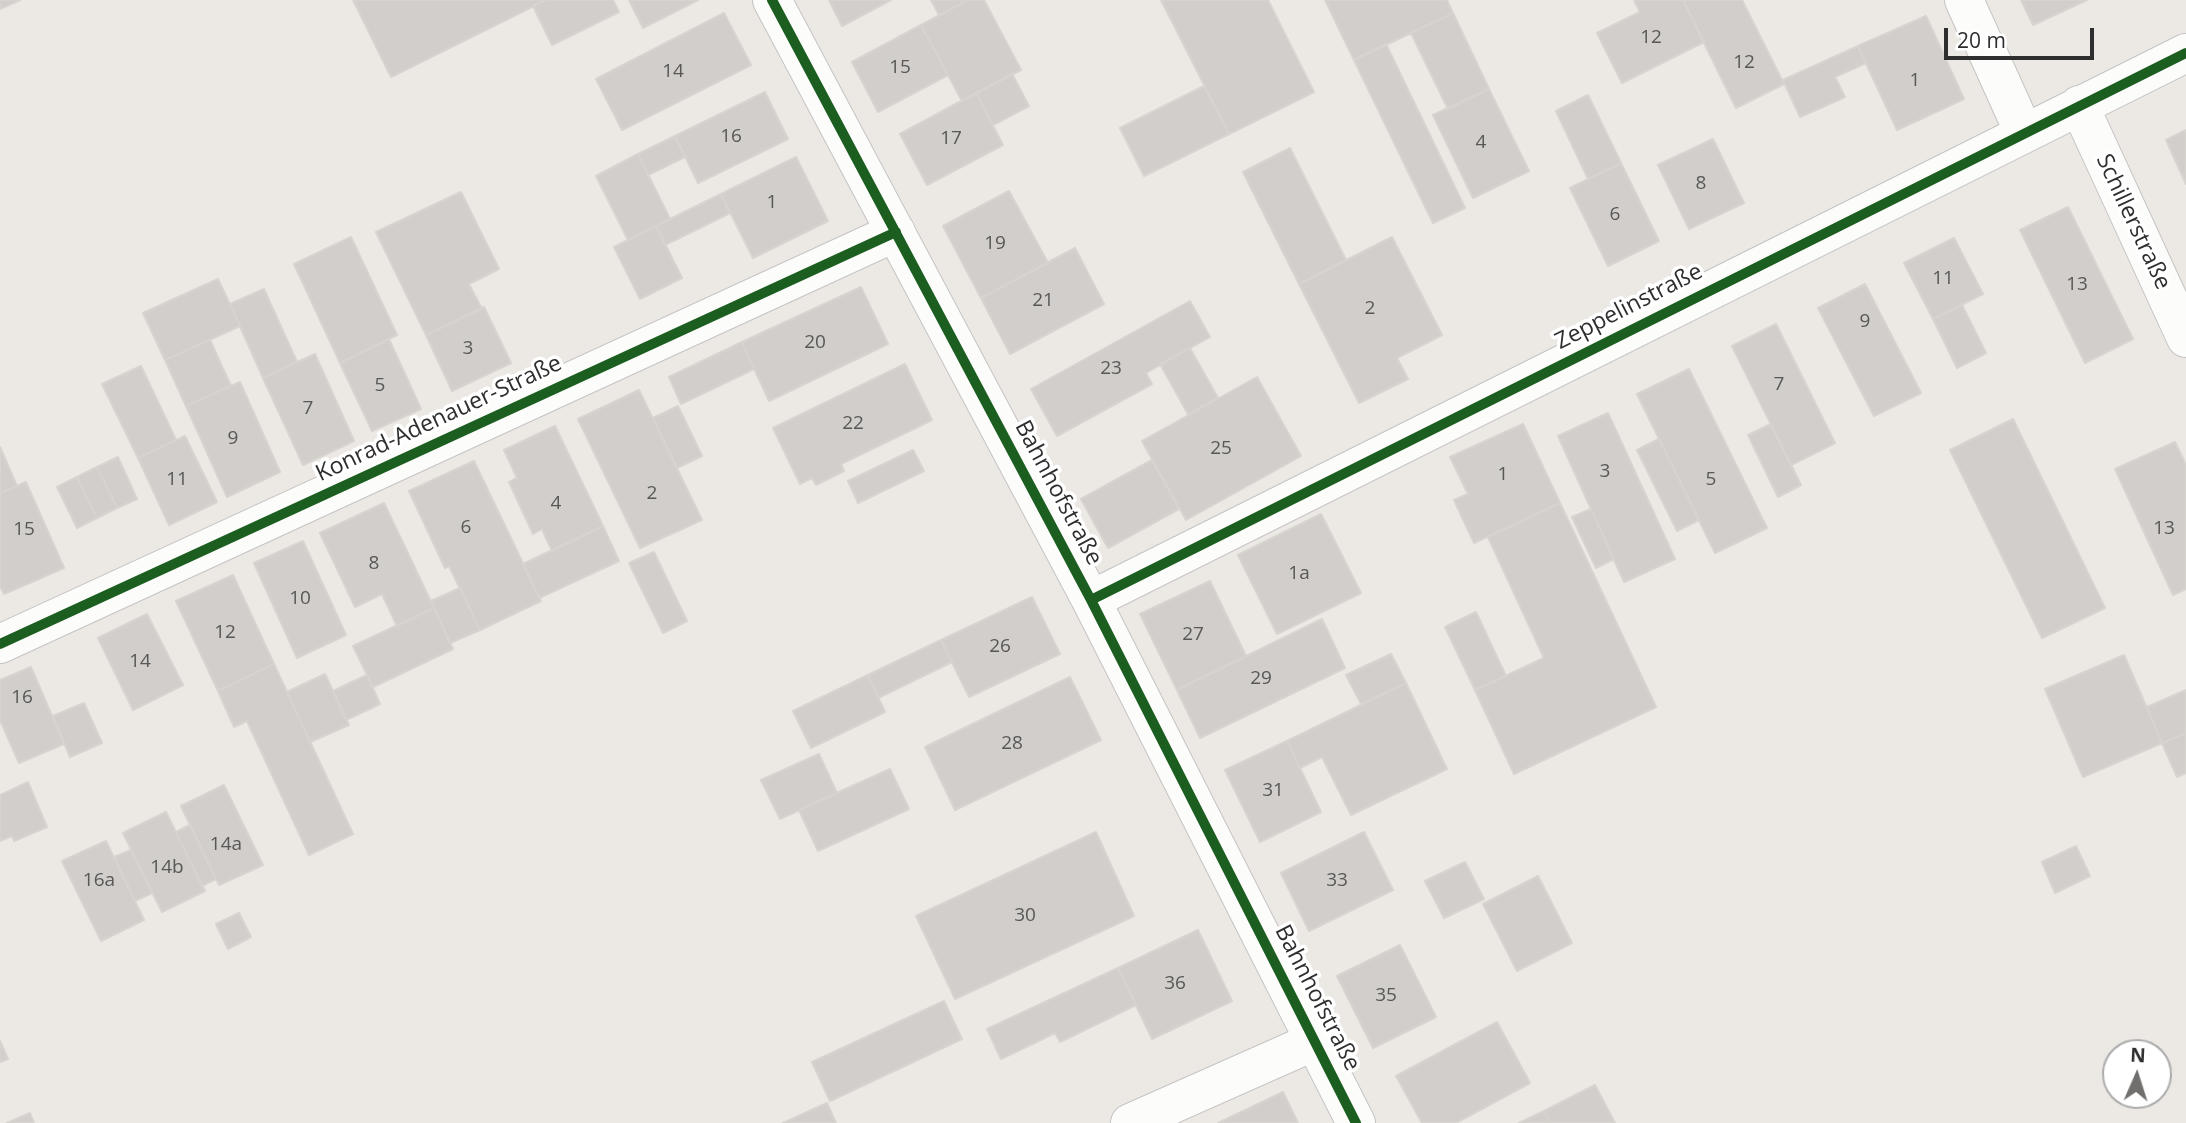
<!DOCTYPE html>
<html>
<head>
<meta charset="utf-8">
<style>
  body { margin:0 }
  #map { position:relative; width:2186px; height:1123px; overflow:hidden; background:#ece8e4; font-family:"Open Sans",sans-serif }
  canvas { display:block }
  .north { position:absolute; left:2102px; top:1039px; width:70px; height:70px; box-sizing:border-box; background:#fff; border:2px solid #ababab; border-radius:50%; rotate:3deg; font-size:19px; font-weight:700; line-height:28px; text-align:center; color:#2e2e2e }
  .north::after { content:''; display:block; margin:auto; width:24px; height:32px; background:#706f6e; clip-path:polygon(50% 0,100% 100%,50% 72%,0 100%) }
  .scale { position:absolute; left:1944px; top:28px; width:150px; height:32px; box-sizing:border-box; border:4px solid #2e2e2e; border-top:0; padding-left:9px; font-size:21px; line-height:24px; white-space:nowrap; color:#2e2e2e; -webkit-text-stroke:5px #fff; paint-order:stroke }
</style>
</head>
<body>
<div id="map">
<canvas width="2186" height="1123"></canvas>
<div class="north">N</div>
<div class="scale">20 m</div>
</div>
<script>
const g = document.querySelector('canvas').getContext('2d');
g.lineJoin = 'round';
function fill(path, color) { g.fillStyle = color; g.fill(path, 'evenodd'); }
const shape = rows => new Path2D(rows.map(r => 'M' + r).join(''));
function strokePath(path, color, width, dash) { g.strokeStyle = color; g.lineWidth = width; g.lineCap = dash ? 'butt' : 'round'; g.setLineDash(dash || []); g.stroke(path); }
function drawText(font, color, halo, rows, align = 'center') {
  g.font = font + ' "Open Sans",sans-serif'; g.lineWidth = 7; g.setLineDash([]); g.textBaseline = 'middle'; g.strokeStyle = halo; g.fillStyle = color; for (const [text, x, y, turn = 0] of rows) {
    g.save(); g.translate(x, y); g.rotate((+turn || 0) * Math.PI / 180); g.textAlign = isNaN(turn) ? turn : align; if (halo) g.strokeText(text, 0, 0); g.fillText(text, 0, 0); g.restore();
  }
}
const building = shape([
  [0,0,20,0,0,9,0,0],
  [353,0,546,0,391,77,353,0],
  [546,0,613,0,619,12,552,45,533,6,546,0],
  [629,0,698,0,643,28,629,0],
  [829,0,891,0,842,26,829,0],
  [931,0,968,0,939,15,931,0],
  [968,0,984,0,1021,70,962,101,921,25,968,0],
  [1161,0,1268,0,1314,92,1229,134,1161,0],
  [1325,0,1447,0,1453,13,1354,60,1325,0],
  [1634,0,1683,0,1704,42,1622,83,1597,33,1640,12,1634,0],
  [1683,0,1742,0,1784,84,1736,108,1683,0],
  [2021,0,2087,0,2033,25,2021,0],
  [724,13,751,65,622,130,596,79,724,13],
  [1453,13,1489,89,1448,109,1411,33,1453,13],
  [1926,16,1964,99,1897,130,1858,46,1926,16],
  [921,25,948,75,878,112,852,62,921,25],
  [1386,44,1465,208,1433,223,1354,60,1386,44],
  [1858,46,1866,63,1835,77,1845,97,1800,117,1783,80,1858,46],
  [1012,74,1029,106,993,125,976,93,1012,74],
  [1204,86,1229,134,1144,176,1120,128,1204,86],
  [1489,89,1529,171,1473,198,1433,115,1489,89],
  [765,92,788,139,698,183,675,136,765,92],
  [976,93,1003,145,927,185,900,134,976,93],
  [1588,95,1621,163,1588,179,1556,111,1588,95],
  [2186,130,2186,184,2166,140,2186,130],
  [675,136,685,157,648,175,638,154,675,136],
  [1713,139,1744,203,1689,229,1658,165,1713,139],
  [1290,148,1346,260,1299,284,1243,172,1290,148],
  [638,154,670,219,628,240,596,176,638,154],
  [796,157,828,221,753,258,721,194,796,157],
  [1621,163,1659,241,1608,266,1570,188,1621,163],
  [1009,191,1048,263,981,298,943,226,1009,191],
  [461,192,499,269,469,284,482,309,426,335,376,232,461,192],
  [721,194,730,213,665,245,656,226,721,194],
  [2068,207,2133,339,2085,363,2020,230,2068,207],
  [656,226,682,278,640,299,614,247,656,226],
  [351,237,397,335,340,363,294,264,351,237],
  [1392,237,1442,335,1397,358,1408,379,1359,403,1299,284,1392,237],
  [1954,238,1983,294,1933,319,1904,263,1954,238],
  [1075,248,1104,304,1010,354,981,298,1075,248],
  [218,279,240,326,165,360,143,313,218,279],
  [1865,284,1921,393,1874,416,1818,308,1865,284],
  [861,287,888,344,769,401,742,342,861,287],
  [264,289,297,362,263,378,230,304,264,289],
  [1190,301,1210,337,1146,373,1152,384,1057,436,1031,389,1190,301],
  [1962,305,1986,353,1957,368,1933,319,1962,305],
  [484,307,511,363,452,391,426,335,484,307],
  [1776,324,1835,443,1791,465,1732,346,1776,324],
  [389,339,421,409,372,431,340,363,389,339],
  [210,340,231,386,186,406,165,360,210,340],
  [742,342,754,369,681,404,669,377,742,342],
  [1190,348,1218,398,1188,414,1160,364,1190,348],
  [315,354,354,441,303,465,263,378,315,354],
  [905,364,932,420,841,464,844,471,816,485,812,478,800,484,773,428,905,364],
  [141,366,176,440,138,458,102,384,141,366],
  [1689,369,1767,528,1715,553,1637,394,1689,369],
  [1257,377,1301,456,1186,520,1142,441,1257,377],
  [240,382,280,472,227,497,186,406,240,382],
  [639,390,702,520,640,548,578,419,639,390],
  [678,406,702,456,677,468,653,418,678,406],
  [1608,413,1675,559,1624,582,1558,436,1608,413],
  [2013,419,2105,608,2042,638,1950,450,2013,419],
  [1523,424,1560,503,1474,543,1454,500,1468,494,1450,457,1523,424],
  [1771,424,1801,485,1778,497,1748,435,1771,424],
  [555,426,603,526,552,551,542,529,533,534,509,482,517,478,504,450,555,426],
  [185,436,217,502,169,525,138,458,185,436],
  [1659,439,1699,520,1677,531,1637,450,1659,439],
  [2175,442,2186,465,2186,589,2173,595,2115,469,2175,442],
  [0,447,17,486,0,493,0,447],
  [913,450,924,471,858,503,848,481,913,450],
  [118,457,137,499,117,508,97,467,118,457],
  [1152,460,1179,509,1108,548,1081,499,1152,460],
  [474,461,541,601,480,630,449,566,445,568,409,491,474,461],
  [97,467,117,508,97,518,77,477,97,467],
  [77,477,97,518,77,528,57,487,77,477],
  [26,482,64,568,4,594,0,586,0,493,26,482],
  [384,503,434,608,397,626,382,594,355,607,320,533,384,503],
  [1560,503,1656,707,1514,774,1475,690,1544,658,1488,537,1560,503],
  [1591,509,1614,559,1596,568,1572,517,1591,509],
  [1321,514,1361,593,1277,634,1238,555,1321,514],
  [603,526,619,561,539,598,523,564,603,526],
  [303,541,346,635,297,658,254,563,303,541],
  [654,552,687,621,663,633,629,563,654,552],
  [233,575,274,664,218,691,176,601,233,575],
  [1210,581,1246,656,1177,690,1140,614,1210,581],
  [460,588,480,630,450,643,431,601,460,588],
  [1032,597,1060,654,969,697,941,640,1032,597],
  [434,608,453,649,373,687,353,646,434,608],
  [1476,612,1506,676,1475,690,1445,627,1476,612],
  [147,614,183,685,133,710,98,638,147,614],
  [1322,619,1345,668,1200,738,1177,690,1322,619],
  [941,640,952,662,878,698,868,675,941,640],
  [1391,654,1406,683,1361,704,1346,675,1391,654],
  [2124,655,2162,743,2083,777,2045,689,2124,655],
  [274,664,353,834,309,855,247,721,234,727,218,691,274,664],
  [31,667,64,744,19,763,0,720,0,680,31,667],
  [325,674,349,725,310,742,287,692,325,674],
  [367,675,380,704,346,720,333,691,367,675],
  [868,675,885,712,811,748,793,711,868,675],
  [1070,677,1101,740,955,810,925,747,1070,677],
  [1406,683,1447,769,1351,815,1322,757,1300,768,1287,741,1406,683],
  [2186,690,2186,733,2162,743,2147,707,2186,690],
  [84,703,102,743,70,757,53,716,84,703],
  [2186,733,2186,773,2177,777,2162,743,2186,733],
  [1287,741,1321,812,1260,842,1225,770,1287,741],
  [819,754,837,793,780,819,761,780,819,754],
  [890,769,909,809,818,851,799,810,890,769],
  [28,782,47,827,14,841,12,836,0,841,0,795,28,782],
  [224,785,263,865,219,885,181,806,224,785],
  [166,812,205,891,162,912,123,833,166,812],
  [190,825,216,879,202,886,176,832,190,825],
  [1096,832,1134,916,955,999,916,916,1096,832],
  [1364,832,1393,890,1309,931,1281,873,1364,832],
  [106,841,144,920,101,941,62,861,106,841],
  [2076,846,2090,876,2055,893,2042,862,2076,846],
  [131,850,152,893,135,901,114,857,131,850],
  [1465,862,1484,899,1444,918,1425,881,1465,862],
  [1538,876,1572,943,1517,971,1483,904,1538,876],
  [239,913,251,937,228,949,216,924,239,913],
  [1198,930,1232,1001,1152,1039,1118,968,1198,930],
  [1400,945,1436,1017,1373,1048,1337,976,1400,945],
  [1118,968,1136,1005,1060,1042,1055,1033,1001,1059,987,1029,1118,968],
  [944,1001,962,1039,830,1101,812,1062,944,1001],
  [1497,1022,1530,1083,1456,1123,1422,1123,1396,1076,1497,1022],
  [0,1041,8,1059,0,1062,0,1041],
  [1595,1085,1615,1123,1550,1123,1544,1111,1595,1085],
  [1283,1092,1298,1123,1218,1123,1283,1092],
  [827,1103,836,1123,783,1123,827,1103],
  [1544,1111,1550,1123,1519,1123,1544,1111],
  [30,1113,34,1123,7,1123,30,1113]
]);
const minor = shape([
  [772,0,1091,600,1356,1123],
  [1964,0,2024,133],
  [2079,105,2186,338],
  [1091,600,2186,53],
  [0,644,896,232],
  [1130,1123,1315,1041]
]);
const cycleway = shape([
  [772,0,1091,600,1356,1123],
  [1091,600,2186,53],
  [0,644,896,232]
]);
const numberNames = [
  ["12",1651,38],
  ["12",1744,63],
  ["15",900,68],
  ["14",673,72],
  ["1",1915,81],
  ["16",731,137],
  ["17",951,139],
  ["4",1481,143],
  ["8",1701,184],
  ["1",772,203],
  ["6",1615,215],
  ["19",995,244],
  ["11",1943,279],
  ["13",2077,285],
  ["21",1043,301],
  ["2",1370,309],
  ["9",1865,322],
  ["20",815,343],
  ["3",468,349],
  ["23",1111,369],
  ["7",1779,385],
  ["5",380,386],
  ["7",308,409],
  ["22",853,424],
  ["9",233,439],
  ["25",1221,449],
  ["3",1605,472],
  ["1",1503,475],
  ["11",177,480],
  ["5",1711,480],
  ["2",652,494],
  ["4",556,504],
  ["6",466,528],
  ["13",2164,529],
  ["15",24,530],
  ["8",374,564],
  ["1a",1299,574],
  ["10",300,599],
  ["12",225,633],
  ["27",1193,635],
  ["26",1000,647],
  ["14",140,662],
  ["29",1261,679],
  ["16",22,698],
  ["28",1012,744],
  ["31",1273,791],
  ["14a",226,845],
  ["14b",167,868],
  ["16a",99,881],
  ["33",1337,881],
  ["30",1025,916],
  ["36",1175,984],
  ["35",1386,996]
];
const streetNames = [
  ["Schillerstraße",2133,222,65],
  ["Zeppelinstraße",1629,307,-27],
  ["Konrad-Adenauer-Straße",439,419,-25],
  ["Bahnhofstraße",1058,493,62],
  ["Bahnhofstraße",1317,998,63]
];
fill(building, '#d1cecb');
strokePath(building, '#d7d4d0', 2);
strokePath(minor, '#c5c4c5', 40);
strokePath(minor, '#fcfcfb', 38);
strokePath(cycleway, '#1b5e20', 10);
drawText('19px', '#585857', null, numberNames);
drawText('23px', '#2e2e2e', '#fff', streetNames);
</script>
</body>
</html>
